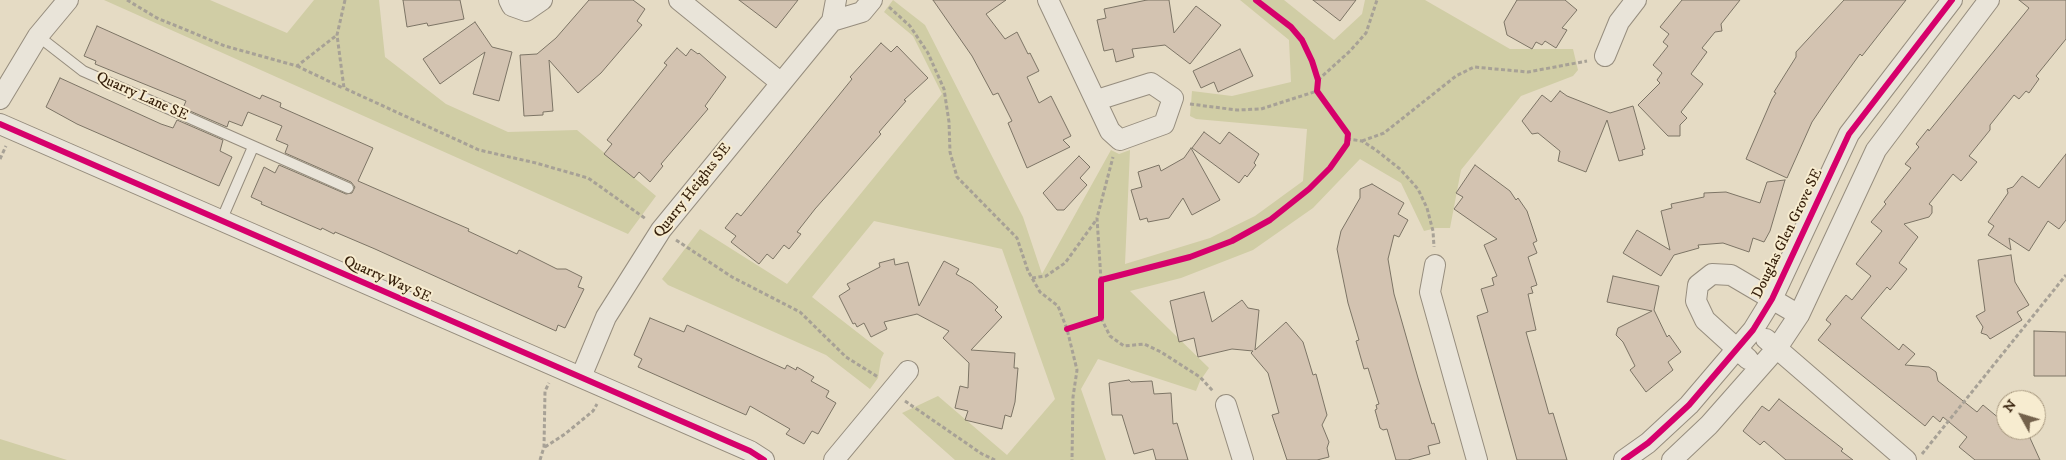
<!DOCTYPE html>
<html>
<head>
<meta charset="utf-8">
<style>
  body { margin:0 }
  #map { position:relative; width:2066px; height:460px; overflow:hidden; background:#e5dbc4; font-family:"IM FELL DW Pica",serif }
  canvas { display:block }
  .north { position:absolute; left:1996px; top:390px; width:50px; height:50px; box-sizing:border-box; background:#f7ecd0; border:1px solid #a99a81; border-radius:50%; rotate:309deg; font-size:14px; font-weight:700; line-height:20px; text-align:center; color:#351f0a }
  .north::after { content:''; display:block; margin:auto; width:18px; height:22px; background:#73614b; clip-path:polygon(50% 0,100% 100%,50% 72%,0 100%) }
</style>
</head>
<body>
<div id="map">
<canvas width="2066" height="460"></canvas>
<div class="north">N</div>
</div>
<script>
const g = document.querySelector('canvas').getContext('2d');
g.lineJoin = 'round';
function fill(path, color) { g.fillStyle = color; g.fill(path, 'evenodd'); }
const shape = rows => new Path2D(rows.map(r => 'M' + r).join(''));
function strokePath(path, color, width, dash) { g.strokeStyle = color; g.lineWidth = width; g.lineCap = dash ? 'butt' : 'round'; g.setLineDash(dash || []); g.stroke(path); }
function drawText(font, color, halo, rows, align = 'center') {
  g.font = font + ' "IM FELL DW Pica",serif'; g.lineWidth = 4; g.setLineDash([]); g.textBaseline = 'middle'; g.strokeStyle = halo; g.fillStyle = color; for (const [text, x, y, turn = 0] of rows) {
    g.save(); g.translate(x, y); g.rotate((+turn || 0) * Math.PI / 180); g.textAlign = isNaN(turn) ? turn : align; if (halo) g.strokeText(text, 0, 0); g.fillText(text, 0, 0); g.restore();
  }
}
const green = shape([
  [104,0,210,0,287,33,314,0,379,0,385,57,446,104,508,132,577,130,656,196,628,234],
  [893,0,925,25,1023,217,1042,274,1111,150,1119,154,1130,150,1125,264,1210,238,1255,216,1303,181,1307,129,1196,119,1190,116,1192,91,1232,96,1291,82,1289,40,1240,0,1284,0,1334,40,1362,14,1365,0,1425,0,1510,49,1573,49,1578,70,1573,76,1521,96,1461,170,1450,228,1436,228,1424,231,1401,183,1360,159,1313,208,1253,250,1181,278,1130,291,1209,368,1200,381,1196,391,1098,359,1081,389,1106,460,955,460,902,413,938,396,1007,455,1055,399,1002,249,874,221,812,297,884,353,881,359,878,378,870,389,826,355,668,285,662,279,700,229,787,284,942,94,913,36,884,12],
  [0,439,67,460,0,460]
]);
const building = shape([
  [403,0,460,0,464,19,428,26,427,23,407,27,403,0],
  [589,0,633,0,645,9,637,21,642,25,601,73,578,93,549,60,553,111,543,112,543,115,524,116,520,55,537,54,556,38,589,0],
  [739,0,798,0,776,28,739,0],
  [933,0,1006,0,986,14,1005,39,1017,32,1028,54,1030,53,1039,71,1027,77,1039,103,1051,96,1071,136,1063,140,1070,147,1027,168,1008,123,1012,121,998,93,993,95,972,56,933,0],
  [1147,0,1169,0,1174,33,1196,6,1221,25,1190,64,1165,45,1132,49,1134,57,1116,62,1113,49,1104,51,1097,20,1106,18,1104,9,1147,0],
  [1313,0,1356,0,1340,21,1313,0],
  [1517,0,1565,0,1577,10,1562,28,1567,30,1556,48,1545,41,1542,45,1536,42,1532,49,1507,35,1504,22,1517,0],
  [1682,0,1740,0,1721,24,1722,31,1715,32,1702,48,1707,52,1691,74,1703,84,1681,112,1687,118,1680,125,1680,136,1668,136,1638,105,1660,83,1657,80,1662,73,1653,65,1668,46,1663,42,1669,34,1660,27,1682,0],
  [1844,0,1906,0,1862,56,1860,54,1831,94,1812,122,1787,178,1746,159,1772,99,1776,93,1774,92,1796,57,1796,52,1844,0],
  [2019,0,2066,0,2066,39,2036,76,2039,79,2029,93,2026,91,2019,99,2014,95,1990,125,1990,130,1969,156,1977,162,1961,181,1953,174,1929,204,1932,206,1932,213,1929,217,1904,224,1918,237,1899,263,1907,269,1890,290,1887,287,1861,318,1899,350,1903,344,1915,354,1905,365,1929,367,1936,372,1938,381,1977,412,1983,405,2006,424,2006,430,2024,430,2030,438,2040,460,1975,460,1959,447,1967,437,1943,417,1940,422,1933,416,1925,426,1818,340,1831,324,1826,320,1828,317,1846,295,1852,300,1871,276,1856,264,1882,231,1871,222,1886,204,1884,202,1911,168,1905,164,1919,147,1916,144,1928,129,1929,131,2029,8,2019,0],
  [475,22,492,47,512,52,499,101,473,94,485,52,440,84,423,59,475,22],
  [97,26,260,99,262,95,281,103,280,107,373,148,358,181,469,229,468,231,517,254,519,250,557,269,566,269,582,277,578,287,584,289,565,328,558,325,556,331,375,249,335,232,334,234,322,228,321,230,261,204,262,202,251,197,264,167,275,173,279,165,346,194,352,193,355,187,351,182,285,153,288,145,276,140,282,126,248,112,242,126,229,121,227,127,183,108,186,101,95,64,96,61,84,56,97,26],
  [881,43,891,52,897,46,928,78,904,100,906,101,879,132,881,134,815,209,797,232,801,234,789,249,784,245,773,259,767,254,759,264,731,242,736,236,725,228,737,213,741,216,852,79,850,77,881,43],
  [677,48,686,56,691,49,698,54,699,53,726,77,705,106,708,109,661,164,663,166,650,182,639,172,634,178,604,154,612,144,607,140,667,65,664,63,677,48],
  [1240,49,1253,76,1218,92,1214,82,1201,88,1193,71,1240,49],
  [60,78,161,124,173,128,177,120,223,140,220,151,232,157,219,186,77,124,46,107,60,78],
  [1560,91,1567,96,1610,113,1633,106,1645,149,1642,150,1643,155,1619,161,1607,120,1586,172,1558,161,1560,151,1538,133,1532,134,1522,121,1542,95,1551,102,1560,91],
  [1204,132,1220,144,1229,132,1259,154,1254,163,1256,165,1247,177,1245,175,1239,183,1192,148,1204,132],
  [1191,148,1220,200,1192,215,1183,198,1169,218,1148,222,1147,218,1140,220,1131,190,1142,187,1138,172,1159,165,1161,171,1184,158,1191,148],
  [2066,154,2066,220,2059,229,2048,221,2029,251,2009,238,2011,250,1988,235,1994,226,1988,222,2008,193,2007,189,2013,187,2022,176,2039,188,2066,154],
  [1079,156,1090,167,1080,178,1087,185,1064,210,1057,210,1043,193,1079,156],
  [1475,165,1510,191,1516,200,1518,198,1527,211,1537,241,1533,243,1537,253,1528,257,1537,285,1531,287,1533,293,1528,294,1536,330,1526,332,1549,414,1553,413,1567,460,1517,460,1477,316,1488,312,1481,289,1494,285,1492,278,1497,276,1484,245,1497,239,1454,209,1463,197,1456,193,1475,165],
  [1785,180,1770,231,1764,242,1753,238,1749,252,1723,243,1698,245,1699,248,1674,255,1661,276,1623,253,1637,230,1670,250,1661,211,1672,208,1671,204,1704,197,1704,193,1726,192,1760,203,1767,182,1785,180],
  [1372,184,1404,203,1398,214,1408,220,1399,237,1394,235,1388,259,1394,294,1418,378,1432,424,1434,423,1440,443,1428,446,1430,454,1408,460,1396,460,1387,429,1383,430,1380,428,1375,410,1377,409,1376,405,1379,404,1368,368,1364,369,1356,341,1359,340,1348,303,1337,249,1341,231,1360,198,1360,189,1372,184],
  [2011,255,2015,282,2029,305,2017,312,2022,320,1990,339,1987,335,1981,333,1983,327,1976,316,1985,311,1978,260,2011,255],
  [894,259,895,265,908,262,919,306,944,261,959,269,956,274,972,283,998,307,995,310,1002,317,971,350,1015,353,1014,368,1018,368,1015,402,1011,417,1005,415,1002,429,965,420,968,411,955,408,960,386,968,388,969,363,943,338,949,331,917,314,884,322,887,329,871,337,864,323,857,327,855,323,853,324,839,296,850,289,847,284,880,267,879,263,894,259],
  [1613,276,1659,286,1654,310,1667,337,1669,335,1681,352,1668,362,1673,370,1646,392,1630,370,1635,366,1623,342,1616,335,1618,328,1652,311,1607,302,1613,276],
  [1204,292,1212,322,1242,300,1248,308,1259,310,1255,350,1286,322,1303,342,1313,375,1316,374,1327,415,1322,425,1329,442,1327,448,1329,457,1317,460,1287,460,1272,415,1279,413,1268,373,1251,353,1253,351,1232,349,1198,357,1194,338,1179,342,1170,301,1204,292],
  [650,318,684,332,687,325,785,369,787,365,796,370,797,367,814,377,811,381,829,391,826,397,836,403,818,434,812,431,804,444,786,434,790,429,750,406,746,415,638,367,642,359,634,355,650,318],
  [2034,331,2066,332,2066,376,2034,376,2034,331],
  [1129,380,1131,382,1152,381,1154,394,1171,393,1173,424,1177,423,1188,460,1156,460,1153,449,1134,454,1122,415,1112,415,1109,383,1129,380],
  [1779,399,1843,449,1841,451,1853,460,1786,460,1764,441,1760,445,1743,431,1762,406,1769,411,1779,399]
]);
const path = shape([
  [127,0,157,18,225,46,297,66,337,35],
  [345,0,337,35,344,88,479,150,536,163,588,178,646,219],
  [889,7,910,26,928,53,944,89,949,122,950,152,957,177,1017,238,1028,271,1040,292,1058,306,1067,329,1077,370,1073,397,1072,460],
  [297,66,343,88],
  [1318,80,1350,51,1366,33,1377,0],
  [1190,104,1237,110,1261,109,1317,91],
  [1347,139,1362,141,1376,150,1400,169,1418,189,1427,208,1433,231,1434,247],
  [1362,141,1384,133,1456,76,1474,67,1528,72,1587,61],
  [0,159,6,146],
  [676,240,732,277,800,312,846,357,878,377],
  [1032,278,1046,276,1065,263,1097,219],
  [1101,280,1097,218,1113,157],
  [1101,318,1110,336,1124,346,1144,344,1161,352,1200,377,1213,391],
  [905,401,982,454,995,460],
  [545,447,565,434,593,411,597,404],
  [1922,454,2066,275],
  [540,460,544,447,545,391,549,383]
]);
const service = shape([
  [38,36,83,71,348,188],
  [221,221,253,147]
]);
const minor = shape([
  [509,0,512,6,526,11,542,0],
  [679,0,780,82],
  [836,0,832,21,862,12,872,0],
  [1048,0,1110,131,1120,140,1164,124,1173,98,1151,83,1097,100],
  [1605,56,1619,22,1636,0],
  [0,99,38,36,68,0],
  [0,124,750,451,764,460],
  [1435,265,1430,292,1477,460],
  [1766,339,1906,460],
  [1748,359,1705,320,1696,301,1698,285,1712,274,1731,275,1799,315],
  [581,377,606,317,661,230,832,21],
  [1226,405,1243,460],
  [834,460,908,371],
  [1624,460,1648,443,1689,405,1753,330,1772,299,1849,134,1952,0],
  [1672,460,1709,425,1777,348,1799,315,1876,150,1989,0]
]);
const cycleway = shape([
  [0,124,750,451,764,460],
  [1067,329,1101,318,1101,280,1190,257,1232,241,1270,220,1309,189,1330,168,1347,144,1348,134,1317,91,1318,80,1312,61,1302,40,1291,27,1256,0],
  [1624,460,1648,443,1689,405,1753,330,1772,299,1849,134,1952,0]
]);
const streetNames = [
  ["Quarry Lane SE",142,97,24],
  ["Quarry Heights SE",693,191,-52],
  ["Douglas Glen Grove SE",1788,234,-64],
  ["Quarry Way SE",387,280,24]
];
fill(green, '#d0cda5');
fill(building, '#d3c3b1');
strokePath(building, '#7c7465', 1);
strokePath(service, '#968d7e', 12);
strokePath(minor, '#968d7e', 22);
strokePath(path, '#a7a196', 3, [4, 2.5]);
strokePath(service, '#e9e4d9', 10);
strokePath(minor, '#e9e4d9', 20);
strokePath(cycleway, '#d6006c', 6);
drawText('15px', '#351f0a', '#f7ecd0', streetNames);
</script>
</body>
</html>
